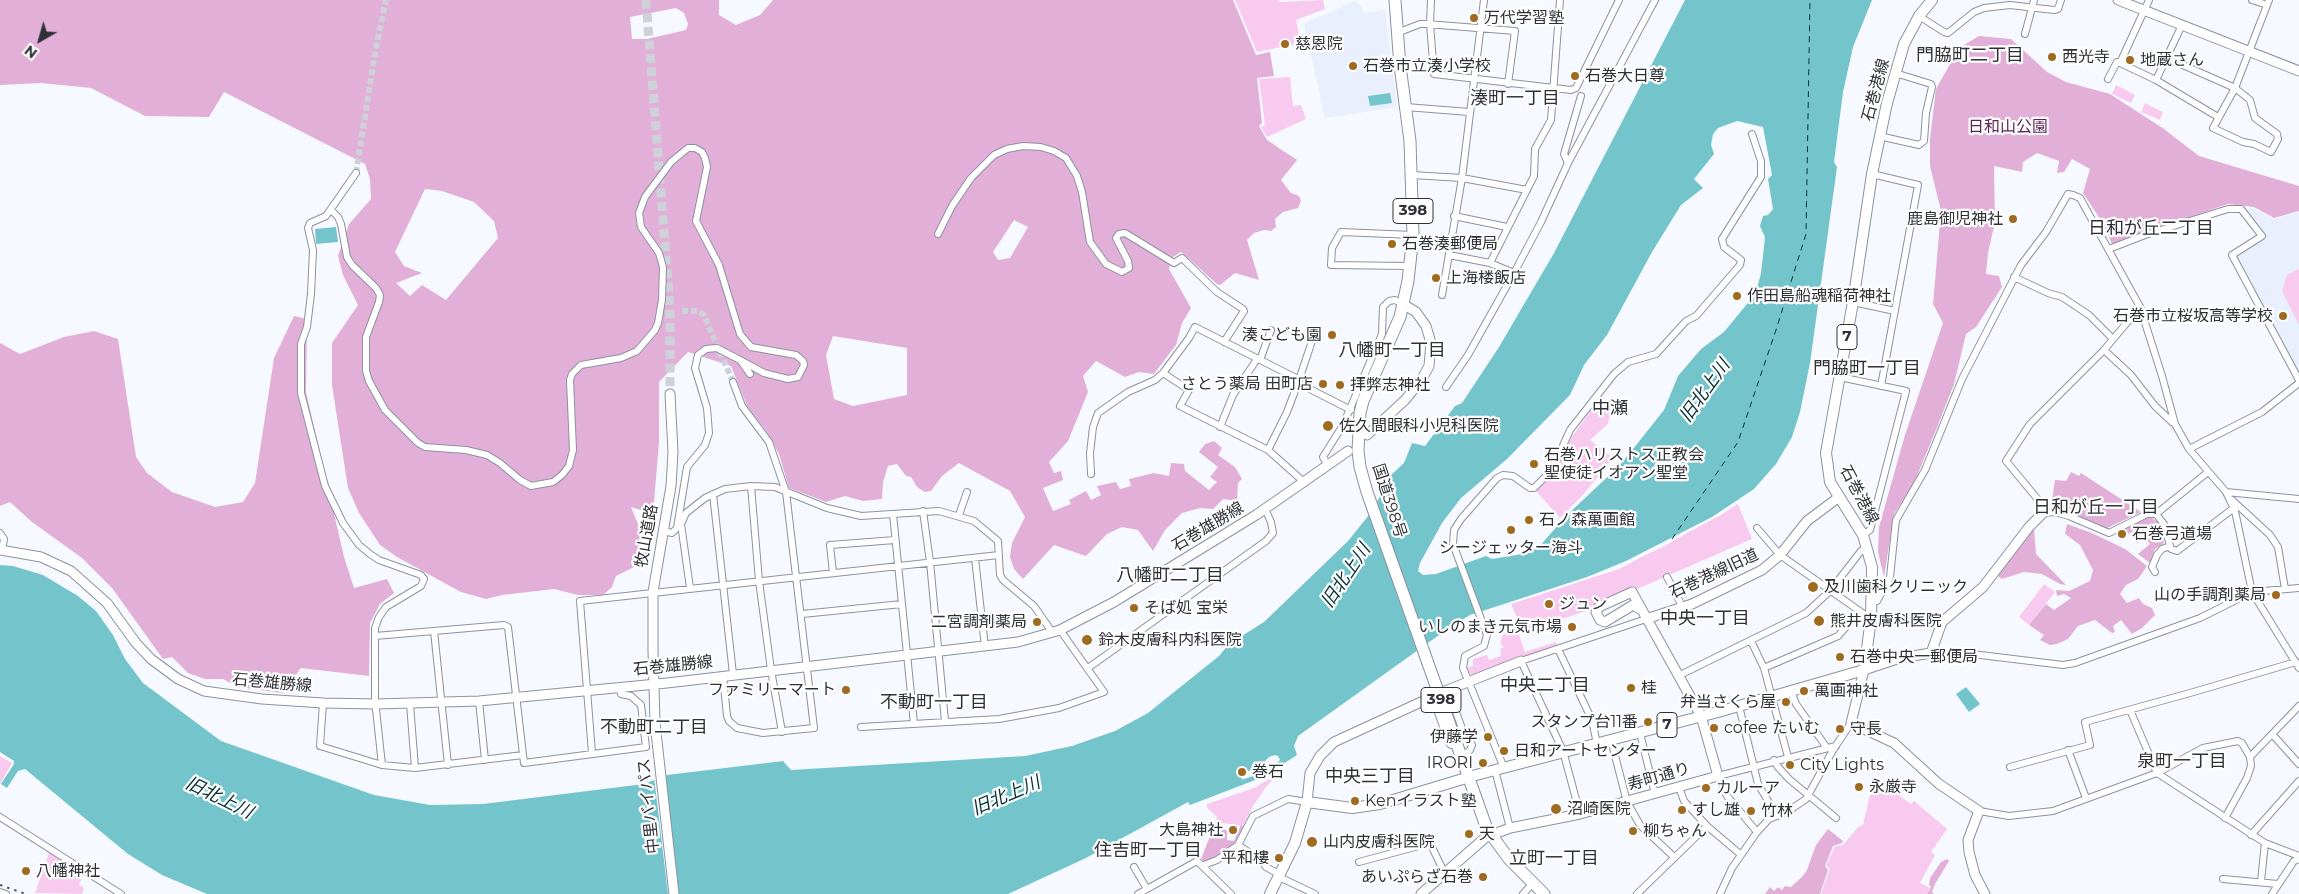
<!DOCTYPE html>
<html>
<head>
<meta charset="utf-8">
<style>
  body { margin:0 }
  #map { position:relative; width:2299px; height:894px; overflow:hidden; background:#f6f9ff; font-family:Montserrat,sans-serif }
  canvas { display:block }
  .north { position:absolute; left:15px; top:15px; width:50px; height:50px; -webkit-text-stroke:4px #fff; paint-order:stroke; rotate:218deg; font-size:14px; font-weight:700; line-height:20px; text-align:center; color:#2f3137 }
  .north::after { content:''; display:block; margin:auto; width:18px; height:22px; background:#2f3137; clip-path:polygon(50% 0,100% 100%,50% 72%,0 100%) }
</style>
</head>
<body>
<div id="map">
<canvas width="2299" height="894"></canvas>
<div class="north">N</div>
</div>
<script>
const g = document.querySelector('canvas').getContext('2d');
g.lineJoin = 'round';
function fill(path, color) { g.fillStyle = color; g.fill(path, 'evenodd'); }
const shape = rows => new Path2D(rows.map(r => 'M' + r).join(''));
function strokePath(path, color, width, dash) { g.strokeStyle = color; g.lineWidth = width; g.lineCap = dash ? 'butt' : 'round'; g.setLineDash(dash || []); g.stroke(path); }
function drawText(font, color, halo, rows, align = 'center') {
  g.font = font + ' Montserrat,"Noto Sans JP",sans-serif'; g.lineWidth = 4.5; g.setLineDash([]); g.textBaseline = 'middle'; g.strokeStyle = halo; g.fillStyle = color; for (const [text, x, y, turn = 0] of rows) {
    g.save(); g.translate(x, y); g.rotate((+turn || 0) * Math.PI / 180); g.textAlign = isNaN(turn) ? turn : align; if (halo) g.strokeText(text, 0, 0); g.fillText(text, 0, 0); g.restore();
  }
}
const built = shape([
  [1355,1,1360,5,1364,13,1385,10,1397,107,1325,118,1304,24],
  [2244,208,2254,209,2273,219,2298,213,2299,215,2299,376,2235,255,2266,238]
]);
const green = shape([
  [1235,0,1278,0,1279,2,1323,0,1325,9,1296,20,1301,43,1257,52],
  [1290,77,1293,106,1301,105,1306,119,1267,137,1261,127,1265,125,1259,79],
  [2116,85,2135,95,2131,103,2112,94],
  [2145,103,2163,112,2160,120,2141,112],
  [2299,269,2299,325,2282,291,2287,275],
  [1602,395,1610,414,1608,424,1590,440,1613,458,1582,496,1560,518,1536,491,1558,466,1571,438],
  [1738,504,1752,539,1589,610,1523,632,1511,604,1619,569,1719,516],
  [2044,584,2055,592,2029,625,2019,617],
  [1517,629,1525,652,1556,642,1557,646,1475,675,1468,673,1466,668,1473,666,1473,659,1487,655,1489,660,1501,656,1500,649,1504,647,1500,643,1503,634],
  [0,756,12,763,0,784],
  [1278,774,1266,787,1253,806,1243,826,1215,822,1217,817,1207,808,1207,804,1254,788],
  [1889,788,1911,804,1914,801,1947,829,1931,852,1935,855,1920,883,1930,888,1927,894,1821,894,1830,868,1826,866,1835,846,1843,845,1858,827,1863,825,1870,795],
  [50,850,84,873,79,885,84,888,82,894,35,893]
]);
const forest = shape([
  [0,0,719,0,719,15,736,25,760,15,773,0,1233,0,1256,55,1270,52,1274,76,1257,78,1262,123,1259,126,1267,140,1297,160,1281,180,1291,193,1299,196,1301,201,1298,208,1283,212,1275,219,1276,227,1271,231,1264,230,1254,233,1247,240,1259,280,1235,273,1220,285,1217,284,1181,252,1173,257,1169,269,1191,308,1182,323,1176,345,1154,374,1139,372,1125,377,1096,361,1083,376,1088,392,1068,441,1049,462,1054,473,1061,471,1063,480,1043,488,1053,511,1071,504,1069,500,1086,491,1091,500,1101,495,1097,486,1116,482,1120,489,1131,486,1129,479,1154,473,1169,476,1171,463,1184,464,1185,471,1209,490,1217,482,1210,477,1218,467,1199,452,1205,444,1214,441,1222,448,1218,455,1235,467,1242,479,1238,483,1237,501,1223,499,1213,509,1200,508,1182,513,1165,530,1153,551,1138,530,1122,527,1107,534,1086,556,1054,545,1023,579,1014,569,1010,557,1012,543,1025,517,1010,491,959,463,942,476,931,491,925,492,917,487,911,477,906,476,897,464,888,466,883,482,882,499,863,501,845,496,826,502,789,488,779,454,767,432,747,406,731,366,688,352,659,382,659,442,653,514,631,507,648,549,644,562,616,576,612,587,603,595,578,595,554,589,502,595,486,599,461,592,397,557,380,545,359,513,348,488,332,385,332,343,358,305,343,275,338,256,349,224,371,199,370,179,365,164,224,92,209,117,145,116,91,88,41,83,0,85],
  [676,8,684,13,688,24,686,30,647,39,632,39,630,17],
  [425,189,442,191,474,202,494,221,498,238,446,300,422,285,410,296,396,283,422,273,404,266,395,252],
  [1014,220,1028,227,1010,258,998,260,993,252],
  [833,336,907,348,907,395,853,406,834,399,826,355],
  [1979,36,2011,39,2047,72,2066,82,2110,94,2164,129,2199,156,2299,186,2299,211,2274,218,2254,207,2228,204,2112,244,2102,222,2083,193,2090,169,2072,159,2064,172,2057,173,2059,161,2037,153,2023,162,2022,172,1994,166,1995,222,1988,253,1986,274,1999,276,2002,287,1976,327,1966,334,1954,384,1936,430,1914,483,1894,514,1884,577,1878,552,1879,527,1905,435,1943,323,1933,304,1941,211,1930,166,1930,139,1936,89,1959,48],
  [294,316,307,319,306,392,344,557,354,588,387,579,394,593,380,604,370,623,369,676,301,668,283,693,238,687,223,679,205,679,188,673,172,657,163,659,112,588,82,558,32,522,10,502,0,506,0,343,20,354,64,337,94,331,118,339,136,457,147,473,172,492,215,507,243,502,255,483,274,358],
  [2071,472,2079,476,2081,473,2141,512,2105,529,2051,507,2055,480,2066,481],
  [2146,518,2152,518,2159,523,2164,543,2155,549,2150,563,2138,554,2150,544,2138,528,2125,536,2123,530],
  [2067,524,2092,533,2125,549,2147,566,2138,579,2126,585,2120,594,2127,603,2139,598,2143,604,2152,608,2155,615,2142,628,2132,634,2121,620,2113,626,2115,632,2112,633,2095,620,2078,626,2068,639,2057,644,2050,645,2040,640,2044,635,2029,625,2046,604,2054,610,2071,598,2064,594,2057,596,2056,590,2069,591,2090,581,2093,570,2080,545,2065,534],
  [2034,528,2036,554,2066,585,2060,584,2042,574,2024,572,2002,579,1996,575],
  [1218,825,1227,831,1227,840,1234,841,1241,825,1243,826,1241,835,1235,843,1218,857,1206,863,1201,859,1214,826],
  [1828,829,1843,841,1842,843,1833,846,1825,866,1828,870,1820,894,1765,894,1770,887,1774,891,1778,887,1782,890,1785,886,1791,887,1802,877,1807,870,1816,845],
  [1947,859,1949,861,1935,884,1932,892,1934,894,1927,894,1931,887,1929,885,1930,878,1941,862]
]);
const water = shape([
  [1685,0,1872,0,1853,47,1843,92,1834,162,1837,167,1810,363,1800,412,1792,437,1776,464,1754,489,1712,517,1626,561,1587,577,1470,615,1446,630,1298,736,1294,746,1297,755,1263,777,1190,805,1188,802,1086,858,1008,894,207,894,162,875,128,854,25,769,18,771,7,788,1,784,14,764,14,761,0,752,0,565,13,566,43,575,78,596,96,611,113,635,125,659,143,683,221,741,374,795,430,805,483,804,644,784,667,775,783,761,791,770,1025,756,1072,746,1115,731,1148,713,1219,656,1229,644,1264,622,1348,541,1373,510,1390,476,1404,463,1412,443,1425,446,1455,406,1462,403,1499,347,1554,253],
  [1737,121,1763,127,1772,175,1768,179,1773,209,1768,215,1763,216,1760,226,1765,237,1761,273,1756,293,1724,332,1701,349,1678,376,1664,410,1633,449,1619,466,1566,516,1538,548,1522,554,1492,559,1486,556,1436,574,1423,575,1418,571,1420,563,1442,523,1461,498,1507,459,1570,395,1584,365,1607,335,1652,252,1681,205,1703,188,1694,179,1714,154,1711,145,1713,134,1718,128],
  [1275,755,1278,756,1280,760,1277,763,1265,772,1241,780,1248,771,1258,768,1269,757],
  [1390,93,1392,103,1370,106,1368,96],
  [336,227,338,242,316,244,315,229],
  [1966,687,1980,704,1969,712,1956,694]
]);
const pier = shape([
  [1700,525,1663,547,1642,556,1641,554],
  [665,773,672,833,679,894,668,894,654,777]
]);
const ferry = shape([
  [1672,539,1738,442,1776,330,1806,234,1810,0]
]);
const streetTunnel = shape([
  [356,173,375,53,386,0],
  [682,311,697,311,704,315,733,382]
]);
const secondaryTunnel = shape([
  [646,0,670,309,670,394]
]);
const street = shape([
  [1431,0,1430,24,1434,74,1571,90,1576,88,1619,0],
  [2149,0,2120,63,2156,80,2218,117],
  [2252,0,2267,5],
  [1919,16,1944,32,1948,33,1974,12,1984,8,2010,5,2054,10,2058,9,2061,0],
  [1397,33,1420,24,1427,24,1515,31,1508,84],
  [2025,34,2034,0],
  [2167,58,2235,88,2250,100,2255,118,2277,134,2278,139,2271,152,2254,144,2243,142,2213,128,2235,88,2269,0],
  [2108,79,2117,62,2120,63],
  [2156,80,2182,25],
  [1406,107,1469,112],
  [1879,136,1919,145,1924,141,1926,113,1932,87,1931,84,1895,73],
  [1568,163,1564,154,1581,96],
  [356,173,326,216,310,223,308,228,313,250,311,294,307,327,301,344,301,393,325,486,343,523,359,545,370,554,379,560,421,575,424,579,421,586,386,607,379,617,375,628,375,700,382,765],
  [1872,174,1918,185,1881,386],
  [1412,175,1462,178,1527,190],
  [331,210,338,217,341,224,347,257,352,265,376,288,380,295,379,302,366,337,366,371,369,381,385,410,418,443,425,447,466,450,487,455,500,463,520,480,531,486,553,482,562,475,569,466,573,450,570,380,572,374,581,365,621,358,637,351,655,330,658,323,662,300,663,267,659,253,641,227,639,213,645,197,671,162,688,148,695,148,702,152,705,158,707,167,696,221,719,265,740,334,751,347,796,355,803,361,804,365,798,377,788,379,764,373,740,360],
  [1454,216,1507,227],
  [938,234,952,206,971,178,994,155,1007,149,1023,146,1041,147,1054,151,1066,158,1077,176,1082,192,1090,242,1106,264,1122,272,1129,268,1128,261,1116,238,1119,234,1125,233,1174,263,1182,258,1217,292,1243,309,1244,311,1224,342],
  [2109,249,2145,235,2228,209,2241,209,2262,236,2232,255,2299,380],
  [1449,255,1490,263,1534,176,1535,149,1551,120,1560,0],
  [1490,263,1514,273],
  [1409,266,1331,265,1332,248,1341,232,1413,235],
  [2014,277,2048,293,2062,297,2089,315,2113,339],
  [1442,295,1462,178,1484,0],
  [1853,302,1895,311],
  [2140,307,2104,350,2030,424,2006,461,2040,502,2043,513,2055,512,2069,516,2109,533,2147,514,2156,514,2208,472],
  [2104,350,2131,375,2155,406,2172,422],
  [1260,360,1271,330],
  [1163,373,1189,390,1180,406,1268,450,1305,483],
  [1840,377,1906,391,1870,530,1863,535],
  [1298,383,1314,335],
  [1446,387,1468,355,1514,273,1541,222,1568,163,1655,0],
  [1220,427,1233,395,1257,359],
  [2189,449,2262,412,2299,383],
  [1268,450,1287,412,1298,383,1351,410],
  [1328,466,1323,457,1343,425,1382,334,1383,307,1389,301,1395,300,1403,304],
  [1091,474,1090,453,1093,427,1098,413,1128,392,1155,380,1163,373,1189,338,1195,327,1298,379],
  [751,486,759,581,771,670,782,732],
  [2226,492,2299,499],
  [713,494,733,674],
  [2232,500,2270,535,2278,547,2285,589],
  [923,511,930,562,945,721],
  [893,514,914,724],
  [2156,514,2164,524,2171,549,2177,551,2234,508],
  [959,515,967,492],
  [1757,528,1780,555,1871,619],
  [663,531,672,533,677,528,687,467,705,445,709,433,707,408,695,368,698,355,706,349,717,348,740,360,750,374],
  [0,533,4,539,2,550],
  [975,558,985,647],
  [2155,572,2152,567,2157,555,2162,549,2170,546],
  [833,573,830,545,895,540],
  [1667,577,1683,608],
  [690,588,681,524,686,513,705,498,725,489,751,486,775,487,827,508,861,516,939,511,974,521,998,541,1000,575,1003,580,1034,606,1052,632],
  [1871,600,1877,601,1890,577,1896,520,1925,470,1962,379,2021,265,2046,232,2068,194,2073,195,2080,198,2140,307,2162,376,2175,424,2189,449,2226,492,2235,511,2252,592,2299,668],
  [802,614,902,604],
  [434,631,448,765],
  [375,636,504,625,508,627,524,763,646,747,641,705,631,696,621,694,620,687],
  [1751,641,1764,668,1788,757],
  [1558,649,1592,720,1597,744],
  [1931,653,1972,654,2063,665,2075,663,2200,618,2252,592,2299,588],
  [1088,668,1266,541,1273,533,1271,522,1265,509],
  [1764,668,1838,636,1859,612],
  [723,676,727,716,729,721,737,728,763,733,814,728,786,492,769,442,742,406,733,382],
  [1678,676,1806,613,1830,591,1861,551,1868,548],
  [1448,690,1464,734,1469,739,1472,745,1470,750,1462,757],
  [1791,691,1796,704,1827,748],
  [1432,696,1449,743,1451,745,1457,744],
  [479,701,485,760],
  [323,703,320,746,382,765,415,768,523,755],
  [410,704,415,768],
  [1739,706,1758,784,1777,816],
  [2130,710,2157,773,2203,748,2238,741,2242,743,2250,757,2251,766,2247,778,2225,818],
  [861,727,999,719,1059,708,1104,692,1060,630],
  [1640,733,1655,794],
  [2272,734,2299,764],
  [1611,740,1627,802,1640,825,1674,857],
  [2068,750,2086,798],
  [592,753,580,601,999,555],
  [2250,757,2299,706],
  [1774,760,1778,767,1789,779,1836,818],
  [2010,767,2090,745,2085,722,2190,693,2296,662],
  [1504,768,1463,668,1465,656,1484,646,1487,635,1453,544,1454,530,1461,519,1497,478,1503,475,1513,476,1530,488,1534,488,1545,477,1553,468,1570,430,1614,374,1628,362,1656,354,1686,321,1696,316,1740,265,1741,260,1724,247,1722,239,1761,177,1761,161,1752,134],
  [1495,770,1510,828],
  [1679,787,1684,801,1707,826,1740,854],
  [1307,802,1288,799,1253,816,1238,845,1261,860,1266,867,1277,873,1279,877,1315,894],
  [1979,811,2009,816,2053,811,2157,773,2265,843,2299,856],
  [1580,814,1563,751,1521,661,1646,619],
  [0,817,121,894],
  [1757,832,1727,796,1718,776,1836,746],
  [2251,835,2299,781],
  [1359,862,1430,843,1444,872],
  [1204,865,1217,860,1238,845],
  [1134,867,1147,889],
  [2223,879,2278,884],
  [2261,881,2265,843],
  [0,892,6,894],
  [1138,894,1197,861,1231,894],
  [1523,894,1533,883],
  [1637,894,1707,826],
  [1720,894,1732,868,1757,832,1769,819,1787,812,1806,799,1833,750,1851,723],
  [2272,894,2294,861,2299,859]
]);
const secondary = shape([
  [2118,0,2299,71],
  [670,394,673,452,671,486,653,592,653,650,655,723,674,894],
  [1367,435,1405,400,1422,379,1429,366,1431,343,1426,326,1416,312,1403,304],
  [0,550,41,557,71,571,107,603,136,643,151,659,178,679,204,691,262,699,323,703,376,704,479,701,667,683,1018,642,1060,630,1114,602,1256,515,1348,451],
  [1646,619,1692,604,1762,570,1780,555,1807,521,1839,497],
  [1445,691,1521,661],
  [1307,802,1310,773,1320,756,1334,742,1434,696],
  [1421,894,1486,837,1510,828,1580,814,1718,776,1701,716,1632,592,1599,607,1596,612,1600,620,1605,622,1633,605,1640,609],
  [1985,894,1975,875,1969,852,1968,840,1979,811,1939,784,1894,743,1851,723,1864,670,1900,658,1931,653,1942,622,1983,587,2029,527,2043,513]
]);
const primary = shape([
  [1270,894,1295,843,1307,802,1352,808,1380,804,1476,775,1718,712,1864,670,1871,619,1872,567,1863,535,1830,482,1826,453,1853,302,1872,174,1887,103,1904,44,1919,16,1932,0]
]);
const highway = shape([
  [1395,0,1400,66,1410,141,1413,235,1408,281,1400,317,1363,401,1360,413,1358,451,1360,467,1367,492,1487,829,1509,859,1544,894]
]);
const rail = shape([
  [0,885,26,894]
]);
const markers = [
  [1474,18,5,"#9e6b21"],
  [1285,44,5,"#9e6b21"],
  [2052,57,5,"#9e6b21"],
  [2130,60,5,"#9e6b21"],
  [1353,66,5,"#9e6b21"],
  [1575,76,5,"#9e6b21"],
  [2013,219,5,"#9e6b21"],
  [1392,244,5,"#9e6b21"],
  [1436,278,5,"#9e6b21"],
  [1737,296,5,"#9e6b21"],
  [2283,316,5,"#9e6b21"],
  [1332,335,5,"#9e6b21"],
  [1323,384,5,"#9e6b21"],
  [1340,385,5,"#9e6b21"],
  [1328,426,6,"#9e6b21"],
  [1534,464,5,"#9e6b21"],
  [1529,520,5,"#9e6b21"],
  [1511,530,5,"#9e6b21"],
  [2122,534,5,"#9e6b21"],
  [1813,587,6,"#9e6b21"],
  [2276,595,5,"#9e6b21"],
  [1549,604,5,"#9e6b21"],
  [1134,608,5,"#9e6b21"],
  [1819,621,6,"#9e6b21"],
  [1037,622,5,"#9e6b21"],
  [1572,627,5,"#9e6b21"],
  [1087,640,6,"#9e6b21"],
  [1840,657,5,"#9e6b21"],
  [1631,688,5,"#9e6b21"],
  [846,690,5,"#9e6b21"],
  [1804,691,5,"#9e6b21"],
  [1786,702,5,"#9e6b21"],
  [1648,722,5,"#9e6b21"],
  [1714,728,5,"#9e6b21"],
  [1840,729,5,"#9e6b21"],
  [1488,737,5,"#9e6b21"],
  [1504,751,5,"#9e6b21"],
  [1483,763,5,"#9e6b21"],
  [1790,765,5,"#9e6b21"],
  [1242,772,5,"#9e6b21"],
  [1859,787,5,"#9e6b21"],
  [1706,788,5,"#9e6b21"],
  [1355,801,5,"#9e6b21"],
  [1556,809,6,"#9e6b21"],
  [1682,810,5,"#9e6b21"],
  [1751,811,5,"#9e6b21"],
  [1233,830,5,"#9e6b21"],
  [1633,831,5,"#9e6b21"],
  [1469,834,5,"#9e6b21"],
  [1312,842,6,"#9e6b21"],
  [1279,858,5,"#9e6b21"],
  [26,871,5,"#9e6b21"],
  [1483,877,5,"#9e6b21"]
];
const shields = [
  [1413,211,40],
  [1847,337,20],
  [1441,700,40],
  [1667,725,20]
];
const shieldNames = [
  ["398",1413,211],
  ["7",1847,337],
  ["398",1441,700],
  ["7",1667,725]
];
const poiNames = [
  ["万代学習塾",1484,18],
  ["慈恩院",1295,44],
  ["西光寺",2062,57],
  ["地蔵さん",2140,60],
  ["石巻市立湊小学校",1363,66],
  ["石巻大日尊",1585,76],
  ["鹿島御児神社",2003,219,"right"],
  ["石巻湊郵便局",1402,244],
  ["上海楼飯店",1446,278],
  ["作田島船魂稲荷神社",1747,296],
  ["石巻市立桜坂高等学校",2273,316,"right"],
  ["湊こども園",1322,335,"right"],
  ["さとう薬局 田町店",1313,384,"right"],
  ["拝弊志神社",1350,385],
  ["佐久間眼科小児科医院",1339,426],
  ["石巻ハリストス正教会",1544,455],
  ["聖使徒イオアン聖堂",1544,473],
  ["石ノ森萬画館",1539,520],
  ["石巻弓道場",2132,534],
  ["シージェッター海斗",1511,548,"center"],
  ["及川歯科クリニック",1824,587],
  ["山の手調剤薬局",2266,595,"right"],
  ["ジュン",1559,604],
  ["そば処 宝栄",1144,608],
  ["熊井皮膚科医院",1830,621],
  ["二宮調剤薬局",1027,622,"right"],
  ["いしのまき元気市場",1562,627,"right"],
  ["鈴木皮膚科内科医院",1098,640],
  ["石巻中央一郵便局",1850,657],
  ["桂",1641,688],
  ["ファミリーマート",836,690,"right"],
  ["萬画神社",1814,691],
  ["弁当さくら屋",1776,702,"right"],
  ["スタンプ台11番",1638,722,"right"],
  ["cofee たいむ",1724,728],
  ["守長",1850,729],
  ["伊藤学",1478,737,"right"],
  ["日和アートセンター",1514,751],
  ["IRORI",1473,763,"right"],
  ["City Lights",1800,765],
  ["巻石",1252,772],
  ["永厳寺",1869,787],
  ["カルーア",1716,788],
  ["Kenイラスト塾",1365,801],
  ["沼崎医院",1567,809],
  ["すし雄",1692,810],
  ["竹林",1761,811],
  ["大島神社",1223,830,"right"],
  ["柳ちゃん",1643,831],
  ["天",1479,834],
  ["山内皮膚科医院",1323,842],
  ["平和樓",1269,858,"right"],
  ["八幡神社",36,871],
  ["あいぷらざ石巻",1473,877,"right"]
];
const streetNames = [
  ["石巻港線",1876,90,-75],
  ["石巻港線",1859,495,62],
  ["国道398号",1389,501,72],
  ["石巻雄勝線",1208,527,-31],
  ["牧山道路",647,536,-80],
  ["石巻港線旧道",1714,574,-25],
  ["石巻雄勝線",673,666,-6],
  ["石巻雄勝線",272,683,5],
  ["寿町通り",1659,777,-16],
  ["中里バイパス",649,806,-96]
];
const parkNames = [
  ["日和山公園",2008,127]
];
const neighbourhoodNames = [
  ["門脇町二丁目",1970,56],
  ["湊町一丁目",1515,99],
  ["日和が丘二丁目",2151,229],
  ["八幡町一丁目",1392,351],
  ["門脇町一丁目",1867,369],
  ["中瀬",1610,409],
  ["日和が丘一丁目",2096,508],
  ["八幡町二丁目",1170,576],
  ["中央一丁目",1705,619],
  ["中央二丁目",1545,686],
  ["不動町一丁目",934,703],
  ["不動町二丁目",654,728],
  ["泉町一丁目",2182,762],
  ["中央三丁目",1370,777],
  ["住吉町一丁目",1148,851],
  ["立町一丁目",1554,859]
];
const waterNames = [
  ["旧北上川",1705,391,-54],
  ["旧北上川",1346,576,-56],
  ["旧北上川",1006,796,-23],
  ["旧北上川",219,798,26]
];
fill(built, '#e9effc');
fill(green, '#f9caf0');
fill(forest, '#e2afd8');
fill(water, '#74c5cb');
fill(pier, '#f6f9ff');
strokePath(ferry, '#073134', 1, [6, 5]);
strokePath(streetTunnel, '#ced1d7', 6, [6, 3]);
strokePath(secondaryTunnel, '#ced1d7', 9, [9, 4.5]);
strokePath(street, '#8c92a0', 8);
strokePath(secondary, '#8c92a0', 11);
strokePath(primary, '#8c92a0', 12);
strokePath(highway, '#8c92a0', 13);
strokePath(street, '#fff', 6);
strokePath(secondary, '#fff', 9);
strokePath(primary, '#fff', 10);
strokePath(highway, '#fff', 11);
strokePath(rail, '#53565c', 2, [2.5, 5]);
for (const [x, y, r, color] of markers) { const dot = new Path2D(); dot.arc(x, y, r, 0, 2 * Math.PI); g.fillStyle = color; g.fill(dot); strokePath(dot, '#fff', 2); }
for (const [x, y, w] of shields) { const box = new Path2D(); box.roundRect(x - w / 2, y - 12.5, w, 25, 4); g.fillStyle = '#fff'; g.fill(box); strokePath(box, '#2f3137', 1); }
drawText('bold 15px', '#2f3137', null, shieldNames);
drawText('16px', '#2f3137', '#fff', poiNames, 'left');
drawText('16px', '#2f3137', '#fff', streetNames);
drawText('16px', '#5f2457', '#fff', parkNames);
drawText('18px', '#2f3137', '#fff', neighbourhoodNames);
drawText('italic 18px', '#073134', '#fff', waterNames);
</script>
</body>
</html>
